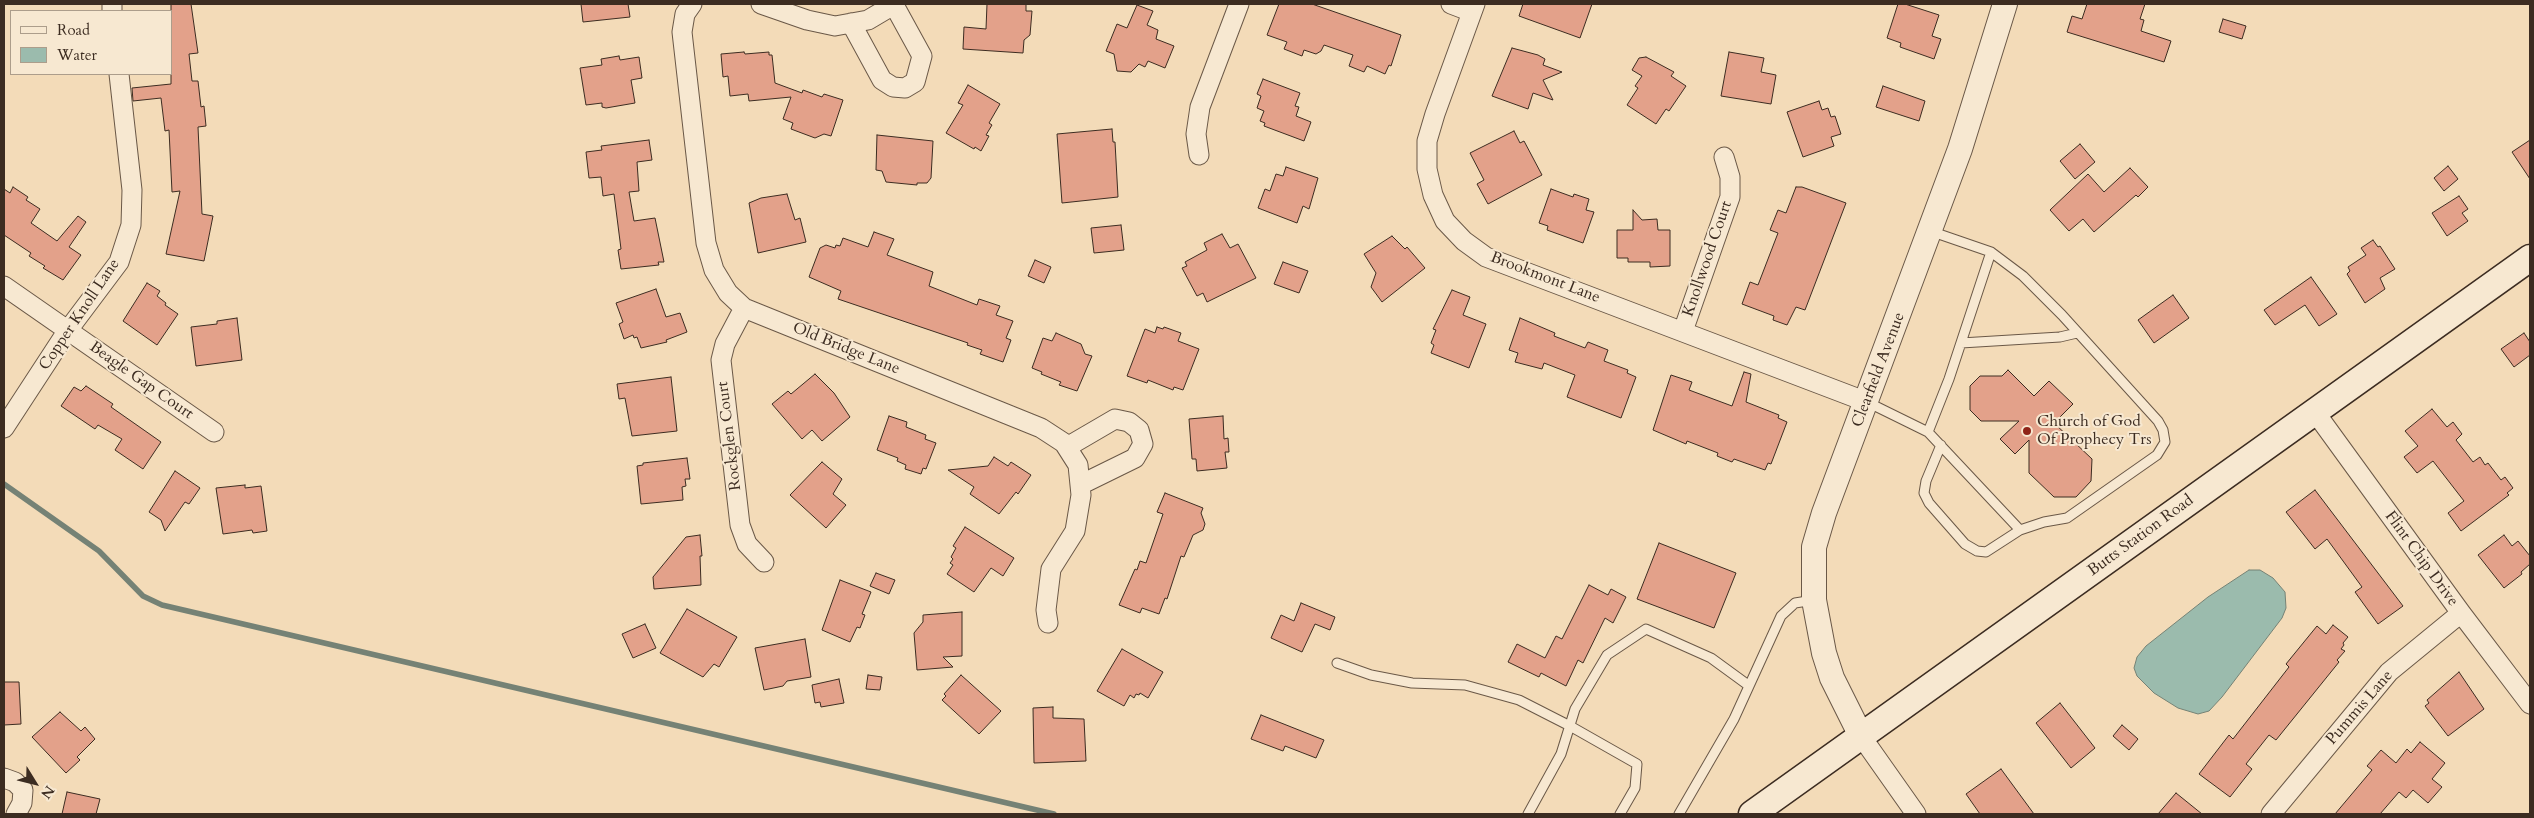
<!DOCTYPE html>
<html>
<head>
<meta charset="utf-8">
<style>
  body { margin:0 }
  #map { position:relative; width:2534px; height:818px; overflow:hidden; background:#f3dbb8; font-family:Cardo,serif }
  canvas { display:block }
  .frame { position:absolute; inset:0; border:5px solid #3c2c21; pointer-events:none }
  .legend { position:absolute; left:10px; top:10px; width:162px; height:65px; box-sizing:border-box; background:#f7e8d1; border:1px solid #ac9d8b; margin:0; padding:6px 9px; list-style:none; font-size:15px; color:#3c2c21 }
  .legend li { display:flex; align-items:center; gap:10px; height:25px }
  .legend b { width:25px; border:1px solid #ac9d8b }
  .north { position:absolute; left:10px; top:758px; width:50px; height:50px; -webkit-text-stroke:4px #f7e8d1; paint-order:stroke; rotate:126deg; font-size:14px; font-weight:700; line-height:20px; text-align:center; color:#3c2c21 }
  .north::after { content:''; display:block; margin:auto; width:18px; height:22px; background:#3c2c21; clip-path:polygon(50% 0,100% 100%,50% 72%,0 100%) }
</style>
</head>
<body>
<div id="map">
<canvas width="2534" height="818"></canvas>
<div class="frame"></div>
<ul class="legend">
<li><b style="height:6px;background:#f7e8d1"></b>Road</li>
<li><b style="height:14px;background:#9bbbad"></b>Water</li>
</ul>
<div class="north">N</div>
</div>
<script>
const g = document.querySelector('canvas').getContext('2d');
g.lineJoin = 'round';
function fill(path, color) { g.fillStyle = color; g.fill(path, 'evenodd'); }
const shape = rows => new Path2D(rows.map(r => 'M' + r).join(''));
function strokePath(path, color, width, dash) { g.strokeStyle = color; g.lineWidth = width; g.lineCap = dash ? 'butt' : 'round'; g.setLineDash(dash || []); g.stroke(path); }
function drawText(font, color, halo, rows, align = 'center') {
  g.font = font + ' Cardo,serif'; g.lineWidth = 4; g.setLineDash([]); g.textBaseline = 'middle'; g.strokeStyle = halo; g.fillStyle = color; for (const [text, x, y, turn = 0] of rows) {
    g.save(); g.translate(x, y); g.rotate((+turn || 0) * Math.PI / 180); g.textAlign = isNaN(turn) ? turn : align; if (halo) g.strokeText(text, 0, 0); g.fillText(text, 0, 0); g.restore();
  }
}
const water = shape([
  [2249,570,2260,570,2273,578,2285,592,2286,608,2282,618,2222,697,2209,711,2198,714,2178,708,2154,693,2137,676,2134,668,2137,657,2146,646,2208,597,2249,570]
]);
const stream = shape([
  [4,484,99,551,143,596,162,605,1054,814]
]);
const building = shape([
  [171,4,191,4,198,53,189,54,192,81,198,81,201,107,204,106,206,126,198,127,202,214,213,216,204,261,166,254,180,191,172,192,169,130,165,131,161,98,133,101,132,88,171,84,171,4],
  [581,4,628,4,630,17,583,22,581,4],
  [987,4,1026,4,1026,11,1032,11,1030,35,1024,40,1023,53,963,49,964,27,986,29,987,4],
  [1279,4,1312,4,1401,35,1391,66,1389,65,1385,74,1367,66,1364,72,1349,66,1353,55,1324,45,1321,51,1316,54,1304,50,1302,56,1284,49,1287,42,1267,35,1279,4],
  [1523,4,1592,4,1580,38,1519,16,1523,4],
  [1898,4,1905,4,1939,15,1932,36,1941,39,1934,59,1900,47,1901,43,1887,38,1898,4],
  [2087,4,2145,4,2140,19,2144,20,2141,31,2171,41,2164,62,2067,32,2072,16,2082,19,2087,4],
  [1137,5,1153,11,1147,25,1158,30,1156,39,1174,46,1165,68,1148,61,1145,67,1139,64,1131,72,1117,71,1114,54,1106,51,1117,24,1127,28,1137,5],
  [2223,19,2246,26,2242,39,2219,32,2223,19],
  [1512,48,1538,55,1545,59,1543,65,1562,72,1543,80,1553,100,1533,93,1528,109,1492,96,1512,48],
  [744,52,745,54,769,52,769,55,772,55,775,83,802,93,803,90,822,97,824,94,843,100,831,136,824,134,815,138,791,129,793,123,783,119,791,97,749,101,748,94,730,96,728,76,723,77,721,54,744,52],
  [1729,52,1764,58,1761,72,1776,75,1771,104,1721,96,1729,52],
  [619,56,620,60,639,57,642,78,631,80,635,103,606,108,602,107,602,103,586,105,580,68,602,65,601,59,619,56],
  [1646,57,1674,72,1671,76,1686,86,1669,111,1666,109,1656,124,1627,105,1638,88,1635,86,1642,76,1632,70,1639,58,1646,57],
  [1263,79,1300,93,1295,106,1299,107,1296,116,1311,122,1304,141,1264,126,1265,123,1260,121,1264,111,1257,108,1261,96,1257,94,1263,79],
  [968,85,1000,104,989,123,992,125,986,135,989,136,981,151,975,147,974,149,946,133,963,105,958,103,968,85],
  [1883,86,1925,101,1919,121,1876,107,1883,86],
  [1819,101,1822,110,1828,108,1831,117,1835,116,1841,134,1831,137,1834,146,1803,157,1787,112,1819,101],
  [1112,129,1113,142,1115,142,1118,197,1062,203,1057,134,1112,129],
  [1514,131,1520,143,1524,141,1542,175,1488,204,1477,184,1484,180,1470,153,1514,131],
  [877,135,933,141,931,178,927,183,917,183,917,185,886,182,882,171,876,170,877,135],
  [649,140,652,160,637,162,639,191,629,192,634,221,655,218,664,262,658,262,659,265,621,269,618,250,621,249,614,194,603,196,601,177,589,178,586,152,602,150,601,146,649,140],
  [2530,140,2530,179,2512,152,2530,140],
  [2080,144,2095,162,2075,179,2060,161,2080,144],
  [2448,166,2458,179,2444,191,2434,178,2448,166],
  [1286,167,1318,178,1309,209,1303,206,1297,223,1258,208,1265,189,1270,191,1276,174,1283,176,1286,167],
  [2130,168,2148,187,2138,197,2136,195,2094,232,2083,219,2069,231,2050,210,2088,174,2104,192,2130,168],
  [13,187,28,197,26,200,40,209,31,223,57,241,78,216,86,222,69,247,81,255,63,280,43,268,45,266,29,256,31,253,4,235,4,189,10,193,13,187],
  [1796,187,1802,187,1846,203,1805,310,1796,307,1787,325,1773,320,1774,316,1742,304,1750,282,1758,285,1778,233,1770,230,1778,210,1786,213,1796,187],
  [1551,189,1573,197,1574,194,1589,199,1586,210,1594,212,1583,243,1547,230,1548,226,1539,223,1551,189],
  [787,194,795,220,800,218,806,242,758,253,749,203,761,198,787,194],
  [2459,196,2468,209,2462,213,2468,221,2447,236,2432,213,2459,196],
  [1633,210,1642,220,1657,219,1658,230,1670,230,1670,266,1650,267,1650,262,1628,262,1628,258,1617,258,1617,230,1633,230,1633,210],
  [1121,225,1124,250,1094,253,1091,228,1121,225],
  [874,232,894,239,887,255,933,272,929,286,977,305,979,299,1000,306,996,315,1013,321,1006,338,1011,340,1003,362,980,354,982,350,967,345,968,343,838,299,841,291,809,277,820,248,826,245,835,248,836,245,840,246,843,238,868,247,874,232],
  [1222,234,1230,248,1238,244,1256,278,1207,302,1203,293,1197,296,1182,268,1187,266,1185,262,1207,250,1204,243,1222,234],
  [1392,236,1405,249,1407,247,1425,268,1382,302,1371,287,1376,273,1364,254,1392,236],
  [2373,240,2378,247,2380,246,2395,269,2380,278,2385,289,2365,303,2347,274,2350,271,2348,267,2366,255,2361,248,2373,240],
  [1035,260,1051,267,1044,283,1028,276,1035,260],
  [1283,262,1308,271,1299,293,1274,284,1283,262],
  [2311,277,2337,314,2319,326,2305,305,2275,325,2264,310,2311,277],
  [147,283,160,291,157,296,166,303,165,305,178,314,157,345,123,321,147,283],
  [656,289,666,317,680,313,687,332,666,340,667,342,641,348,637,337,634,338,633,335,624,339,619,324,623,322,616,303,656,289],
  [1452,290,1470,297,1463,315,1486,324,1469,368,1431,353,1434,345,1431,343,1436,330,1433,329,1452,290],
  [2173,295,2189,318,2154,343,2138,320,2173,295],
  [237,318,242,360,196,366,191,327,217,324,217,321,237,318],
  [1520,318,1555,333,1554,336,1585,348,1588,342,1608,350,1604,361,1628,370,1627,373,1636,377,1621,418,1567,397,1575,375,1544,363,1542,369,1515,362,1518,353,1509,350,1520,318],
  [1157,327,1163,329,1164,327,1181,333,1178,341,1199,349,1183,390,1174,387,1173,390,1148,380,1147,383,1127,376,1145,329,1155,333,1157,327],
  [1056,333,1081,344,1085,354,1092,356,1077,391,1059,385,1061,382,1041,374,1042,372,1032,368,1043,338,1052,341,1056,333],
  [2524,333,2530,342,2530,355,2514,367,2501,349,2524,333],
  [2008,370,2034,396,2049,381,2073,404,2054,423,2092,459,2091,481,2076,497,2054,497,2029,473,2029,440,2015,454,2000,439,2019,421,1981,421,1970,410,1970,386,1980,376,2002,376,2008,370],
  [1744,372,1751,374,1746,402,1779,415,1778,418,1787,422,1771,464,1768,463,1765,470,1734,459,1732,462,1717,456,1718,453,1687,441,1686,444,1653,430,1671,375,1692,382,1689,390,1732,406,1744,372],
  [815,374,834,393,850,417,822,441,812,430,802,439,772,404,788,391,791,394,815,374],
  [671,377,677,431,632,436,625,398,619,399,617,384,671,377],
  [86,386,113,404,111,407,161,442,143,469,115,450,122,439,98,425,95,429,61,406,74,387,81,391,86,386],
  [2432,409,2447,427,2453,422,2462,434,2456,440,2473,462,2480,457,2485,465,2488,463,2501,480,2505,477,2513,488,2507,493,2509,495,2461,531,2448,513,2464,501,2433,461,2417,473,2404,457,2418,446,2405,431,2432,409],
  [889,416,907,422,906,427,926,435,925,439,936,443,926,469,923,468,921,474,905,469,906,465,897,461,898,458,877,450,889,416],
  [1223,416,1224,439,1228,438,1229,452,1225,452,1227,468,1197,471,1196,459,1192,459,1189,419,1223,416],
  [994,457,1008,466,1011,462,1031,475,1018,494,1016,492,999,514,970,494,974,487,948,470,988,466,994,457],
  [687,458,690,479,685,479,686,486,682,487,683,500,641,504,637,466,643,465,643,463,687,458],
  [822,462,842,479,833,494,846,505,826,528,790,495,822,462],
  [175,471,200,488,189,504,185,502,165,531,161,520,149,512,175,471],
  [245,485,245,488,261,486,267,531,253,533,252,530,223,534,216,488,245,485],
  [2315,490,2403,606,2378,624,2355,592,2362,587,2327,539,2315,549,2286,512,2315,490],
  [1165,493,1203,508,1201,513,1205,524,1203,530,1193,535,1184,557,1181,556,1167,599,1165,598,1159,614,1142,608,1140,613,1119,605,1135,569,1137,570,1140,561,1146,563,1163,514,1157,512,1165,493],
  [965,527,1014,558,1003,576,991,568,974,592,947,574,953,565,950,563,953,559,951,557,956,548,953,546,965,527],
  [700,535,702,556,700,556,701,585,654,589,653,577,686,537,700,535],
  [2504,535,2512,546,2518,541,2530,556,2530,564,2521,572,2522,574,2504,588,2478,555,2504,535],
  [1659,543,1736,573,1714,628,1637,599,1659,543],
  [876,573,895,580,889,594,870,586,876,573],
  [840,580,871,592,862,614,865,615,860,628,857,627,850,642,822,630,840,580],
  [1589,585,1608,595,1611,589,1626,597,1613,623,1605,618,1583,663,1578,660,1566,686,1541,673,1539,677,1508,662,1517,644,1545,658,1556,636,1562,639,1589,585],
  [1301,603,1335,617,1330,630,1315,624,1302,652,1271,638,1281,615,1294,621,1301,603],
  [687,609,737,637,719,667,714,664,703,677,660,653,687,609],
  [962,612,962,656,943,657,953,667,917,670,914,633,923,622,923,615,962,612],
  [645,624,656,648,633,658,622,634,645,624],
  [2333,625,2348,637,2343,643,2344,645,2341,649,2345,651,2337,660,2339,662,2276,740,2269,735,2246,764,2252,769,2230,797,2199,774,2229,735,2233,739,2289,667,2286,664,2317,626,2326,634,2333,625],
  [805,639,811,677,787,681,783,686,764,690,755,648,805,639],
  [1122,649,1163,672,1148,698,1140,693,1139,695,1136,694,1134,698,1130,695,1124,706,1097,691,1122,649],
  [2459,672,2484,709,2448,736,2425,706,2429,703,2427,700,2459,672],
  [868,675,882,677,880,690,866,689,868,675],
  [961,675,1001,711,979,734,942,700,946,696,944,694,961,675],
  [839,679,844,703,821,707,820,702,815,703,812,685,839,679],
  [4,682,19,682,21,724,4,725,4,682],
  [2060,703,2095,748,2071,768,2036,723,2060,703],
  [1053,707,1053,718,1084,719,1086,761,1034,763,1033,708,1053,707],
  [60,712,81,731,85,727,95,739,77,757,80,760,66,773,32,737,60,712],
  [1261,715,1324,740,1316,758,1285,746,1283,751,1251,739,1261,715],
  [2122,725,2138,739,2129,750,2113,736,2122,725],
  [2420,742,2445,763,2432,779,2442,787,2428,803,2413,790,2406,798,2399,792,2380,814,2335,814,2372,770,2367,766,2381,750,2396,763,2407,749,2411,753,2420,742],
  [2001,769,2034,814,1980,814,1966,794,2001,769],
  [67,792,100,799,96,814,62,814,67,792],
  [2176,793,2202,814,2158,814,2176,793]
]);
const service = shape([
  [1930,231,1991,252,2023,276,2062,315,2158,421,2163,430,2165,442,2157,455,2067,518,2044,522,2020,530,1986,552,1977,551,1965,544,1929,503,1924,493,1926,481,1941,445],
  [1961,343,2060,337,2077,333],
  [1867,402,1928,432,2020,530],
  [1928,432,1949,379,1991,252],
  [1337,663,1371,675,1412,683,1465,685,1519,700,1570,726,1637,764,1635,788,1620,814],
  [1528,814,1561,754,1575,709,1607,655,1646,629,1711,658,1748,685],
  [1679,814,1734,719,1781,616,1795,603,1814,600]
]);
const minor = shape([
  [112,4,112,11],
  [692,4,685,14,682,32,706,243,714,270,728,293,744,308,1041,428,1064,443,1078,465,1081,495,1075,531,1051,569,1046,610,1048,623],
  [761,4,807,20,835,26,868,20,895,4],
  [1451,4,1472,12],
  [1475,4,1435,114,1427,141,1427,169,1433,195,1445,221,1464,241,1486,257,1867,402],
  [851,23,882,80,893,87,905,88,915,82,922,56,894,5],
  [1199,155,1196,134,1200,107,1239,4],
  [4,286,214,432],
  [744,308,725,344,721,360,740,525,747,544,764,562],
  [1683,331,1730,197,1730,177,1724,157],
  [2315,412,2461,613,2530,704],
  [4,428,68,330,119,262,131,225,132,190,119,74],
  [1067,447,1115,419,1129,422,1139,430,1143,444,1135,458,1080,485],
  [1861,736,1916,814],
  [4,778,15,782,23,790,22,803,16,814],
  [2271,814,2389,672,2461,613]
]);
const tertiary = shape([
  [1861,736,1832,678,1824,653,1814,600,1814,547,1824,513,1960,149,2005,4]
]);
const secondary = shape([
  [1752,814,2530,258]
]);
const markers = [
  [2027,431,5,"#8f2418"]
];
const streetNames = [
  ["Knollwood Court",1708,259,-71],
  ["Brookmont Lane",1545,278,21],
  ["Copper Knoll Lane",80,315,-56],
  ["Old Bridge Lane",846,349,22],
  ["Clearfield Avenue",1879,370,-69],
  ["Beagle Gap Court",141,381,35],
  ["Rockglen Court",730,436,-97],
  ["Butts Station Road",2141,536,-36],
  ["Flint Chip Drive",2421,559,54],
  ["Pummis Lane",2360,708,-49]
];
const poiNames = [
  ["Church of God",2037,422],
  ["Of Prophecy Trs",2037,440]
];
fill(water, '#9bbbad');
strokePath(water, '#758275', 1);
strokePath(stream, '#758275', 5.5);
fill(building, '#e3a18a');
strokePath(building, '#3c2c21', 1);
strokePath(service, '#6a5847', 11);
strokePath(minor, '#6a5847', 21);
strokePath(tertiary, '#6a5847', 26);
strokePath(secondary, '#3c2c21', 29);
strokePath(service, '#f7e8d1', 9);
strokePath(minor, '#f7e8d1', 19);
strokePath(tertiary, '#f7e8d1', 24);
strokePath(secondary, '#f7e8d1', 26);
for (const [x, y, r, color] of markers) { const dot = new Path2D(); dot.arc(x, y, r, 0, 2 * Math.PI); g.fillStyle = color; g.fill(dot); strokePath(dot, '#f7e8d1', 2); }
drawText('16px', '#3c2c21', '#f7e8d1', streetNames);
drawText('16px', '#3c2c21', '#f7e8d1', poiNames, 'left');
</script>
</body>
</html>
